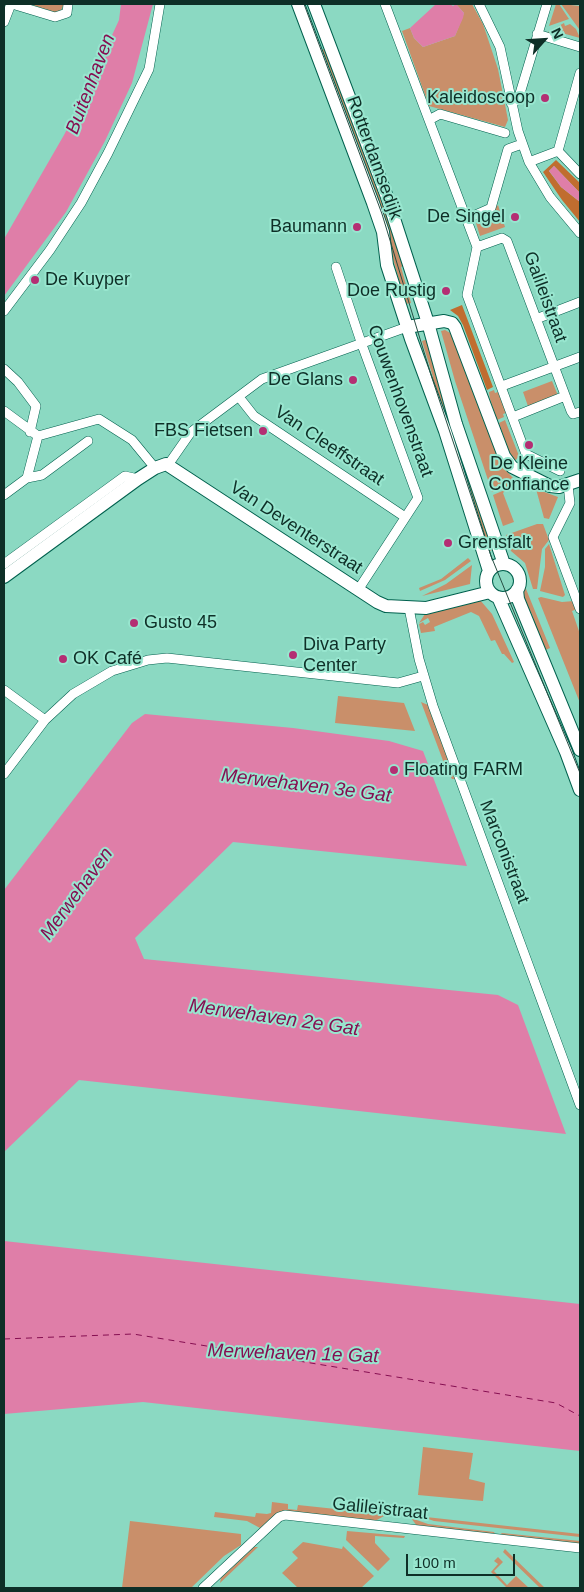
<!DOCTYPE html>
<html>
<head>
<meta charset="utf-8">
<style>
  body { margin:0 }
  #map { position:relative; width:584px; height:1592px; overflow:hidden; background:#8bd9c2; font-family:Arial,sans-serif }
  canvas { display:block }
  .frame { position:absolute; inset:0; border:5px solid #0e2f27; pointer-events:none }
  .north { position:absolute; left:519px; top:15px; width:50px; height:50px; -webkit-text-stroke:4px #98e6cf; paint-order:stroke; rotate:64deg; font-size:14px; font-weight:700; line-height:20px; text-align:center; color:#0e2f27 }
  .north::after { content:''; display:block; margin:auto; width:18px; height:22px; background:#0e2f27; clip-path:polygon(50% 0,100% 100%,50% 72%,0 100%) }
  .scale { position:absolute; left:406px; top:1554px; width:109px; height:22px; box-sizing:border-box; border:2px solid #0e2f27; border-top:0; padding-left:6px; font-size:15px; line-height:18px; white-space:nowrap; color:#0e2f27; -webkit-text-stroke:4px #98e6cf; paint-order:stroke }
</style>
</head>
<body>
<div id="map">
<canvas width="584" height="1592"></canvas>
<div class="frame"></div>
<div class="north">N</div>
<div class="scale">100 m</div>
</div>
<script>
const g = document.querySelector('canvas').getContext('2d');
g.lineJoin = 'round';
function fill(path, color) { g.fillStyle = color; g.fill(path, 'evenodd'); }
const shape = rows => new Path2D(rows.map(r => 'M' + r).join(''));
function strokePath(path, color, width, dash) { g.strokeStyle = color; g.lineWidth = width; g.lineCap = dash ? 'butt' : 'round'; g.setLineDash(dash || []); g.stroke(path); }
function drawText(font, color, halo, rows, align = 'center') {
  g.font = font + ' Arial,sans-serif'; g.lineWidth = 4; g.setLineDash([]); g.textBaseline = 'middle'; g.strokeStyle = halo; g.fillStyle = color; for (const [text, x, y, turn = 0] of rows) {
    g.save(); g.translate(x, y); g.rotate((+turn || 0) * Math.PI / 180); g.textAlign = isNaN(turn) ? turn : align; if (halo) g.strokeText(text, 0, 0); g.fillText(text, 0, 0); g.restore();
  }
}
const green = shape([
  [30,4,63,4,63,6,61,11,55,13],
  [456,4,472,4,483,24,498,69,508,120,505,127,429,106,402,31,410,28,414,38,423,47,455,36,464,13],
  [556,4,559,4,569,19,546,27,549,26],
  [561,4,580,6,580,28,579,29],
  [564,23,565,26,570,24,576,29,580,38,551,30,549,36,544,34],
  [327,48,406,265,401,267,411,303,406,304,382,221,319,51],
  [498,205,505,227,480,236,476,223,490,218,489,215],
  [445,330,452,334,500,464,513,478,509,486,492,492,455,381,441,331],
  [428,339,497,548,487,552,430,379,433,377,422,341],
  [552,381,559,398,529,409,523,392],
  [494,390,495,393,498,392,506,413,503,414,504,417,497,420,490,399,489,392],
  [505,420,519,456,515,461,509,452,499,423],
  [507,489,503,493,514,522,503,526,493,495],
  [536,489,558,497,549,519,544,518],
  [537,524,543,524,549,540,542,549,537,589,533,589,525,563,511,551,506,535],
  [549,544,565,595,563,597,540,591,545,567,545,549],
  [505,553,522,572,526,589,550,648,543,651,532,614,520,593,522,580,521,573,506,558],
  [468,558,471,561,445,580,420,591,419,588,441,579],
  [472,565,470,584,422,596,446,584],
  [541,597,562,602,574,601,577,609,572,611,580,634,580,703,538,598],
  [480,600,492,614,514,662,512,663,504,654,502,654,495,640,491,641,479,616,471,612,434,627,435,631,421,633,419,624,423,622,425,625,430,622,428,618,419,623,425,614],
  [338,696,404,703,415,731,335,723],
  [421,702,428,705,455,779,452,779,445,766],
  [423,1447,473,1453,469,1479,485,1483,483,1501,418,1495],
  [272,1502,288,1504,288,1509,297,1510,298,1505,383,1514,384,1509,395,1510,375,1521,281,1511,260,1528,247,1521,214,1517,215,1512,255,1517,256,1513,267,1514,271,1513],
  [426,1511,426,1517,580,1534,580,1537,434,1521,414,1514],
  [411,1518,428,1524,494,1532,495,1534,417,1526],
  [130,1521,241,1534,241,1545,224,1556,191,1588,122,1588],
  [347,1531,405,1536,404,1538,375,1536,375,1543,390,1559,378,1571,346,1540],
  [502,1533,580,1541,580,1544,499,1535],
  [303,1542,342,1549,343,1546,374,1576,361,1588,298,1588,282,1573,298,1558,292,1552],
  [254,1547,258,1547,220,1583,221,1578],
  [505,1549,513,1557,545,1588,540,1588,503,1552],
  [498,1557,503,1562,494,1571,507,1585,516,1576,529,1588,507,1588,491,1572,498,1564,494,1561]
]);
const forest = shape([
  [556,160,580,183,580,193,554,166,549,171,561,187,580,202,580,222,562,200,543,172],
  [462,305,493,387,487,390,463,325,458,316,450,310]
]);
const water = shape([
  [121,4,153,4,132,83,105,141,66,212,4,296,4,239,64,135,86,92,119,20],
  [436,4,450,4,453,6,456,4,464,13,463,18,455,36,423,47,414,38,410,28],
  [554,166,580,193,580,202,561,187,553,176,549,171],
  [145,714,293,728,389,741,423,751,467,866,233,842,135,938,144,959,498,995,518,1005,566,1134,79,1080,4,1152,4,890,132,723],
  [4,1241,580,1304,580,1451,143,1402,4,1414]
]);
const ferry = shape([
  [4,1339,133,1334,556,1403,580,1416]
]);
const street = shape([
  [12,4,55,17,67,13,68,4],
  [385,4,477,247],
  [479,4,500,47,518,131,529,162,550,197,580,233],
  [4,22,11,4],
  [537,34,580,47],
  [511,103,518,100,547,4],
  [429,120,440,114,505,133],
  [558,151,580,73],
  [529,162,558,151,580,174],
  [466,219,491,208,508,149,522,144],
  [477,247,467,295,526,454,560,471],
  [477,247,502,238,507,241,571,411,573,414,580,412],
  [336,267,361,342,418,498,358,590],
  [4,311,50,250,81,203,108,153,149,69,160,4],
  [536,319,580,302],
  [4,369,18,382,36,406,30,432],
  [502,386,580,357],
  [239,397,254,416,405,517],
  [4,411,38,436,99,419,132,440,155,468],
  [513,417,565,396],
  [168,465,191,432,262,379,407,327],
  [27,478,38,436],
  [568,485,570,503,553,537,580,609],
  [4,495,27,478,42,475,88,441],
  [4,564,125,476,138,479],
  [409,608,419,659,433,706,580,1105],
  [4,690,45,720],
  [4,774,45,720,73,694,112,671,148,660,167,658,398,683,423,676],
  [203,1588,279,1517,285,1515,580,1548]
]);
const secondary = shape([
  [298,4,373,203,383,232,387,265,411,339,445,431,489,571],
  [314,4,387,197,428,323,456,424,504,564],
  [407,327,444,321,452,323,455,327,504,456,512,467,550,486,559,487,580,480],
  '486 581a17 17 0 1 1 34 0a17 17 0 1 1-34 0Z',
  [4,577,138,479,155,468,166,464,377,602,386,606,426,608,490,592],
  [517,590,518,599,580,750],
  [498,597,566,752,580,790]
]);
const tram = shape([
  [304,4,382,214,431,375,491,556,580,773]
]);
const markers = [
  [545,98,5,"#b42e73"],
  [515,217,5,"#b42e73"],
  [357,227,5,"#b42e73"],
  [35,280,5,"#b42e73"],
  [446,291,5,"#b42e73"],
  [353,380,5,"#b42e73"],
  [263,431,5,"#b42e73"],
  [529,445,5,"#b42e73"],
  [448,543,5,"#b42e73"],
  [134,623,5,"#b42e73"],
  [293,655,5,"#b42e73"],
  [63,659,5,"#b42e73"],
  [394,770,5,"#b42e73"]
];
const poiNames = [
  ["Kaleidoscoop",535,98],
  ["De Singel",505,217],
  ["Baumann",347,227],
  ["De Kuyper",45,280,"left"],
  ["Doe Rustig",436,291],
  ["De Glans",343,380],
  ["FBS Fietsen",253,431],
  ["De Kleine",529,464,"center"],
  ["Confiance",529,485,"center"],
  ["Grensfalt",458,543,"left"],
  ["Gusto 45",144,623,"left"],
  ["Diva Party",303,645,"left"],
  ["Center",303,666,"left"],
  ["OK Café",73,659,"left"],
  ["Floating FARM",404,770,"left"]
];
const streetNames = [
  ["Rotterdamsedijk",374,158,70],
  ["Galileistraat",545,297,70],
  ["Couwenhovenstraat",400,401,70],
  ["Van Cleeffstraat",329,446,34],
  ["Van Deventerstraat",296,528,33],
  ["Marconistraat",504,852,69],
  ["Galileïstraat",380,1509,6]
];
const waterNames = [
  ["Buitenhaven",91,84,-69],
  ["Merwehaven 3e Gat",306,786,7],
  ["Merwehaven",77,894,-54],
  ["Merwehaven 2e Gat",274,1018,8],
  ["Merwehaven 1e Gat",293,1354,2]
];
fill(green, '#c98f6a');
fill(forest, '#c06d2f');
fill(water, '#df7ea8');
strokePath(ferry, '#860e51', 1, [6, 5]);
strokePath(street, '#00614e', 10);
strokePath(secondary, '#00614e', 14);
strokePath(street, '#fff', 9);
strokePath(secondary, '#fff', 12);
strokePath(tram, '#254e43', 1);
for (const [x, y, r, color] of markers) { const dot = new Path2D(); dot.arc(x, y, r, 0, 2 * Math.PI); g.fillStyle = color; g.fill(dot); strokePath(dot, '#98e6cf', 2); }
drawText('18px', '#0e2f27', '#98e6cf', poiNames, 'right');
drawText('18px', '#0e2f27', '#98e6cf', streetNames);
drawText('italic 19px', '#860e51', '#98e6cf', waterNames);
</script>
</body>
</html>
